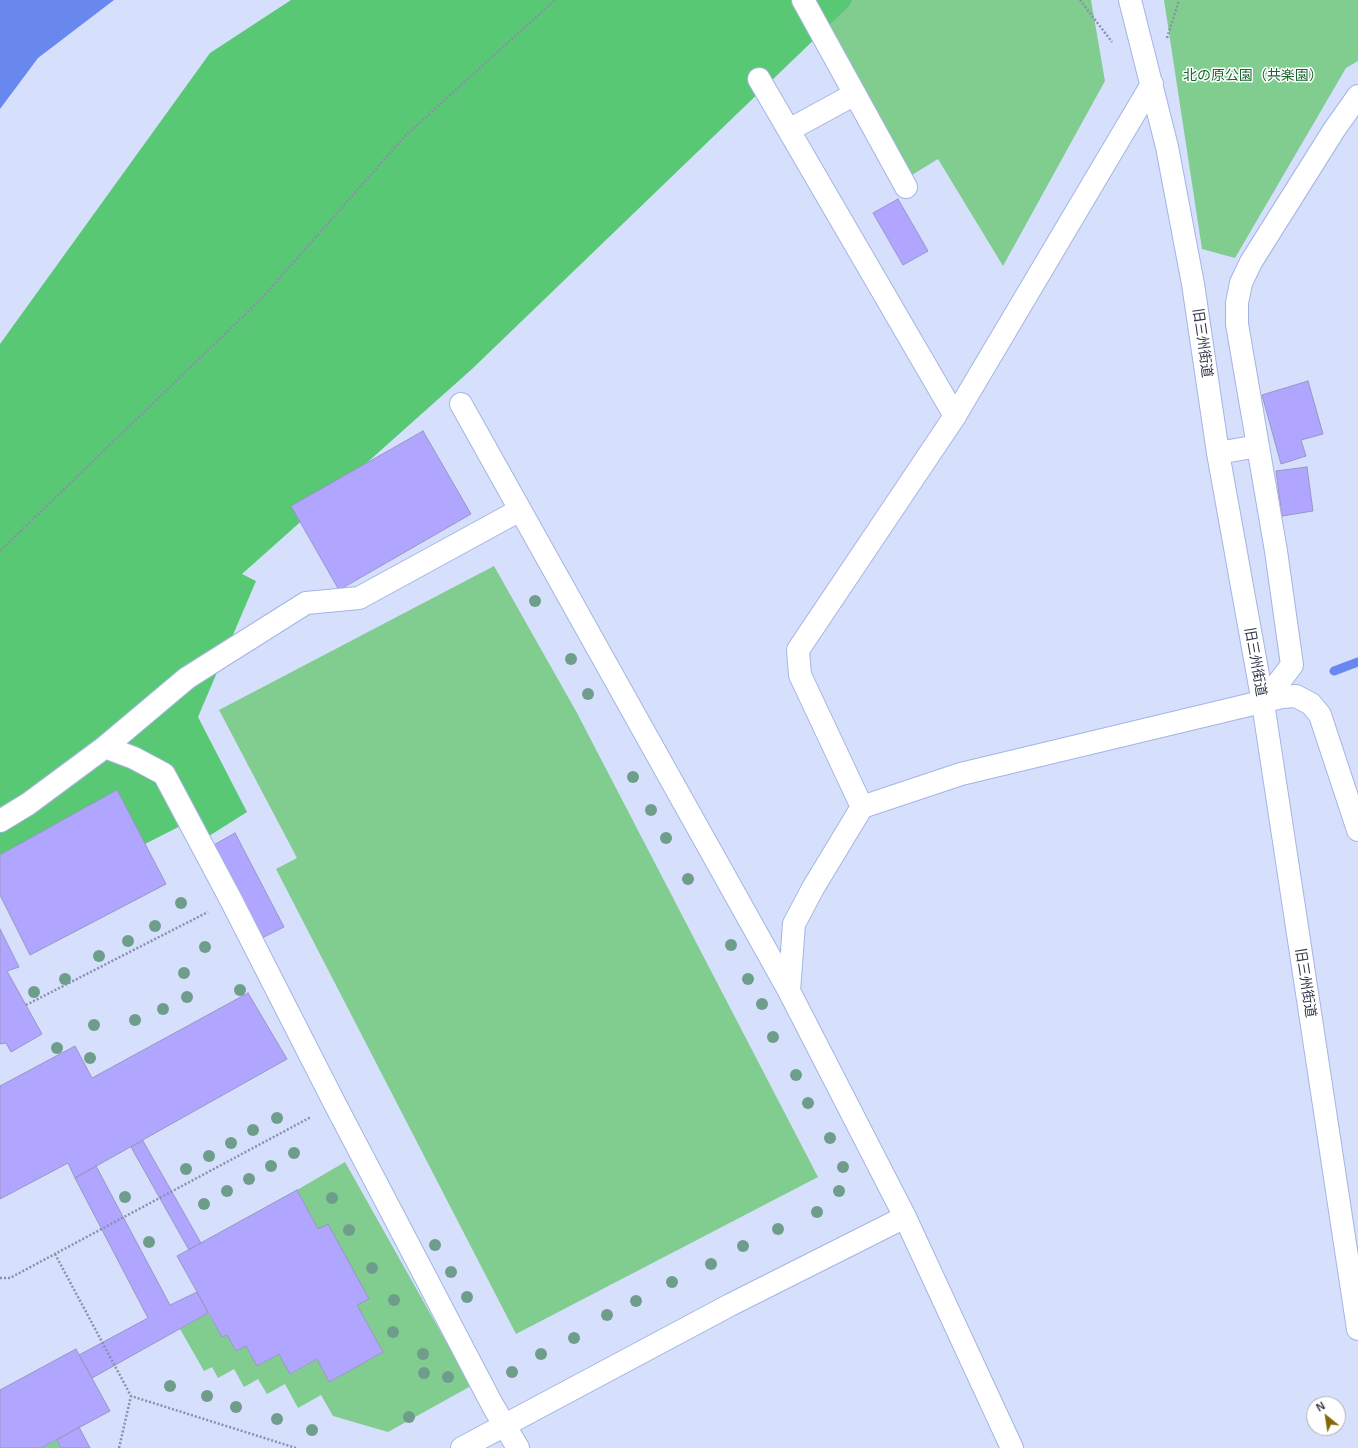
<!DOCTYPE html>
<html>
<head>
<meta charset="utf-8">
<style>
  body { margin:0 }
  #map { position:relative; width:1358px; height:1448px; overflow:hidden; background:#d6e0fd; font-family:Helvetica,sans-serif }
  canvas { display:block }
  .north { position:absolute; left:1306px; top:1396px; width:40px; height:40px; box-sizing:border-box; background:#fff; border:1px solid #acafb6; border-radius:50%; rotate:330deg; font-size:11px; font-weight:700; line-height:16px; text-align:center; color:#303649 }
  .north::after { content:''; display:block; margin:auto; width:14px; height:18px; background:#866803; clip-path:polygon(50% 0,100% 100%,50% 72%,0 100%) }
</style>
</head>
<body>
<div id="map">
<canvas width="1358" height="1448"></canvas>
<div class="north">N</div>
</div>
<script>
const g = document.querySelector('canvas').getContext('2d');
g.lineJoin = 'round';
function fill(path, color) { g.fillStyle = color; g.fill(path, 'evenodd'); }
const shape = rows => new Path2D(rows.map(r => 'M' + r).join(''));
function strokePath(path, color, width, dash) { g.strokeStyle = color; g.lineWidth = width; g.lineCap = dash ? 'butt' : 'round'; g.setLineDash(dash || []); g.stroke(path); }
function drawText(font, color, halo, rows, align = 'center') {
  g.font = font + ' Helvetica,"Noto Sans JP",sans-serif'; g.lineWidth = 3; g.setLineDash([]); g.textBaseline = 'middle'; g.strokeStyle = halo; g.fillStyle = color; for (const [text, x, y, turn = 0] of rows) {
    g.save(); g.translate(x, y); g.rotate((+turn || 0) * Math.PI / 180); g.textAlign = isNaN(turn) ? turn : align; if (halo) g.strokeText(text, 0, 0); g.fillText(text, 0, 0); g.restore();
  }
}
const green = shape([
  [805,0,1091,0,1105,81,1003,266,938,159,907,178],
  [1164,0,1358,0,1358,61,1346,68,1235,258,1202,249],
  [494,566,577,713,818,1177,516,1334,276,869,297,858,219,710],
  [345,1162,471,1386,388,1432,333,1416,321,1395,298,1408,285,1384,267,1394,258,1379,244,1387,234,1369,218,1378,212,1367,204,1371,180,1329,208,1313,222,1337,227,1335,236,1351,246,1346,257,1366,279,1354,291,1374,317,1359,329,1382,383,1352,357,1305,368,1299,318,1229,297,1190],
  [57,1440,61,1448,41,1448]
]);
const forest = shape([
  [291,0,852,0,849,6,472,369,242,574,256,581,198,717,247,812,209,836,198,817,145,844,117,790,0,855,0,344,210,53]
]);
const water = shape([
  [0,0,114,0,38,58,0,109]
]);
const stream = shape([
  [1334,671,1358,662]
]);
const building = shape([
  [898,199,928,251,903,265,873,213,898,199],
  [1308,381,1323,434,1301,440,1306,456,1281,464,1262,395,1308,381],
  [423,431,471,514,339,590,291,506,423,431],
  [1307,467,1313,511,1282,516,1276,471,1307,467],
  [117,790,166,884,30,955,0,895,0,855,117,790],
  [235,833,284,927,260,939,212,846,235,833],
  [0,929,19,967,7,971,42,1034,11,1052,6,1043,0,1044,0,929],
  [248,993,287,1059,75,1178,68,1163,0,1199,0,1086,75,1046,92,1078,248,993],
  [143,1141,201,1243,189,1250,131,1147,143,1141],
  [96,1166,170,1305,197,1292,208,1313,92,1378,79,1355,148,1318,75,1178,96,1166],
  [297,1190,318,1229,328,1224,369,1299,357,1305,383,1352,329,1382,317,1359,290,1374,279,1354,257,1366,246,1346,236,1351,227,1335,222,1337,177,1256,297,1190],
  [76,1349,110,1411,41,1448,0,1448,0,1390,76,1349],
  [79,1427,90,1448,61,1448,57,1440,79,1427]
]);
const path = shape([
  [1080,0,1112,42],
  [1167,38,1179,0],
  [0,551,262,298,405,136,555,0],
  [26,1005,208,912],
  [55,1254,131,1396,296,1448],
  [0,1278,10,1278,311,1117],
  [119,1448,131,1396]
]);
const minor = shape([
  [803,0,906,187],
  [1130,0,1167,147,1193,284,1218,453,1263,703,1358,1329],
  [759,79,955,416],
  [789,130,855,94],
  [461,404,789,991],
  [1218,453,1258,446],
  [1263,703,1292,665,1276,551,1237,324,1237,303,1241,283,1251,262,1334,130,1358,96],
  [105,747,134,758,164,774,231,900,335,1104,493,1406,518,1448],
  [862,807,800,675,798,650,955,416,1152,84],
  [0,821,28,804,105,747,187,678,306,603,359,598,520,510],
  [462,1448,730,1305,905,1217],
  [1012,1448,905,1217,789,991,794,924,813,888,862,807,961,774,1282,697,1296,696,1311,704,1320,715,1358,830]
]);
const trees = [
  [535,601],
  [571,659],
  [588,694],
  [633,777],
  [651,810],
  [666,838],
  [688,879],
  [181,903],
  [155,926],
  [128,941],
  [731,945],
  [205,947],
  [99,956],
  [184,973],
  [65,979],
  [748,979],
  [240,990],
  [34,992],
  [187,997],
  [762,1004],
  [163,1009],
  [135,1020],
  [94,1025],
  [773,1037],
  [57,1048],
  [90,1058],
  [796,1075],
  [808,1103],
  [277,1118],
  [253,1130],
  [830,1138],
  [231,1143],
  [294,1153],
  [209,1156],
  [271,1166],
  [843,1167],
  [186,1169],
  [249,1179],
  [227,1191],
  [839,1191],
  [125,1197],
  [332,1198],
  [204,1204],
  [817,1212],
  [778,1229],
  [349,1230],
  [149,1242],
  [435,1245],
  [743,1246],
  [711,1264],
  [372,1268],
  [451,1272],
  [672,1282],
  [467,1297],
  [394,1300],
  [636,1301],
  [607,1315],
  [393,1332],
  [574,1338],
  [423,1354],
  [541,1354],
  [512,1372],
  [424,1373],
  [448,1377],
  [170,1386],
  [207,1396],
  [236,1407],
  [409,1417],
  [277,1419],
  [312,1430]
];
const parkNames = [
  ["北の原公園（共楽園）",1253,76]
];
const streetNames = [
  ["旧三州街道",1202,343,82],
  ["旧三州街道",1255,662,80],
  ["旧三州街道",1305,983,81]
];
fill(green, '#81cc8f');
fill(forest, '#59c874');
fill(water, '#6988ef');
strokePath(stream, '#6988ef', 9);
fill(building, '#b1a6ff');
strokePath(building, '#9995c3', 1);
strokePath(minor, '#a4b5e3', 24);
strokePath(path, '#8991aa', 2.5, [2, 2]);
strokePath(minor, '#fff', 22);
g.fillStyle = '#6f9d8c';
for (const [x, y] of trees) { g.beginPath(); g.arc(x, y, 6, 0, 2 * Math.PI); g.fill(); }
drawText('14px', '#1a6630', '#fff', parkNames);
drawText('14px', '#303649', '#fff', streetNames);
</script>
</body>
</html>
